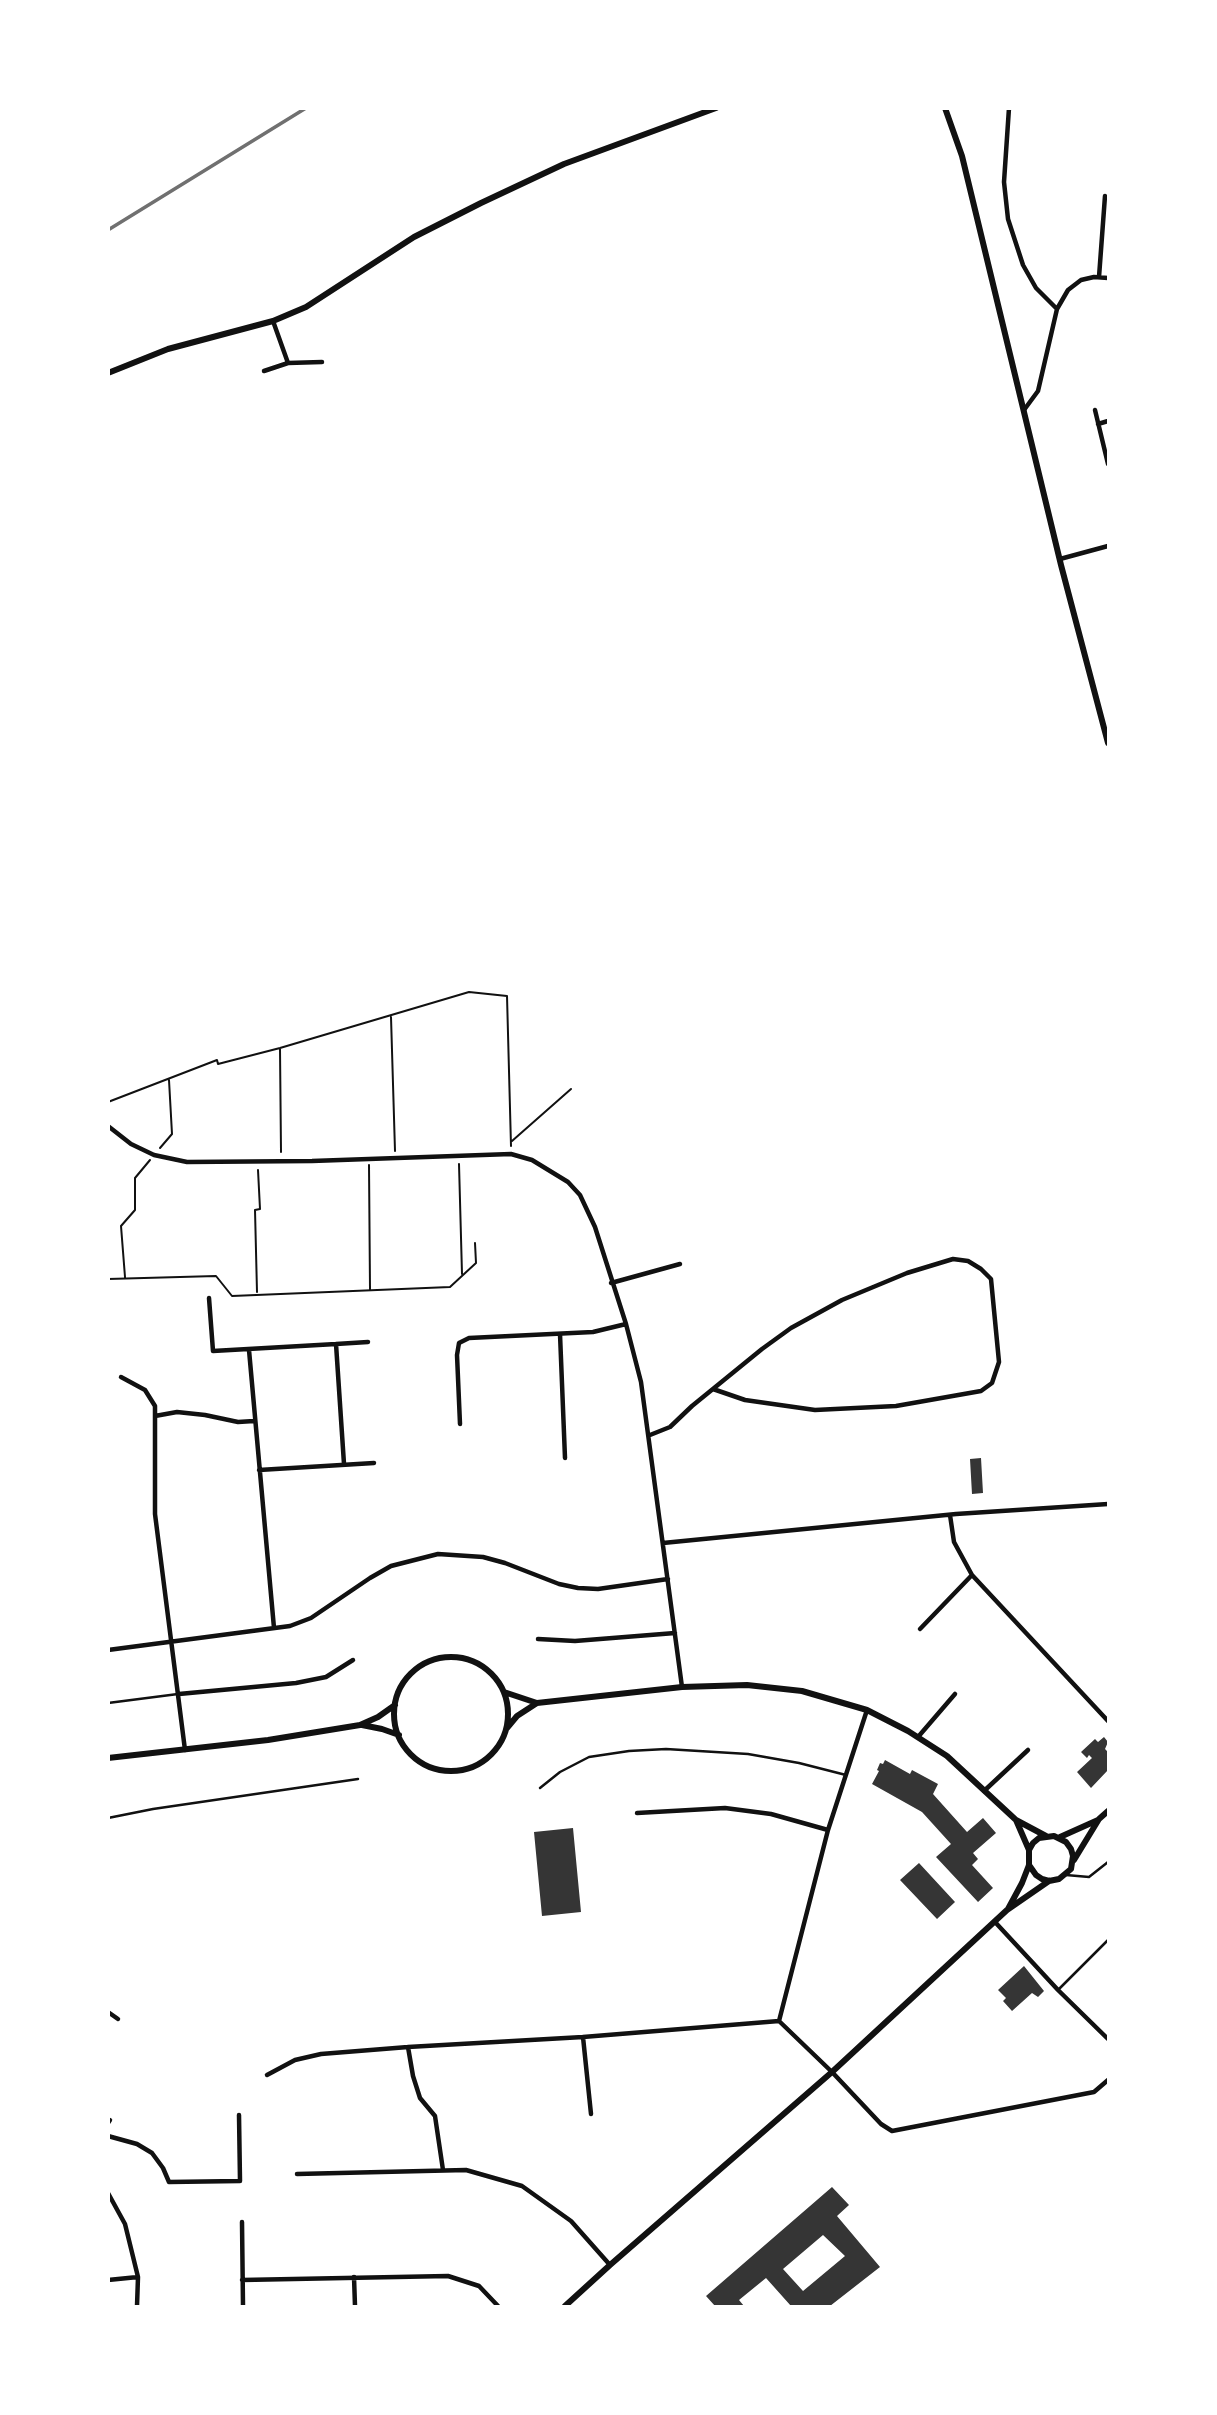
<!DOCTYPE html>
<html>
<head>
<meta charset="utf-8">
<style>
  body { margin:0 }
  #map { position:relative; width:1217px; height:2415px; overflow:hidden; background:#fff; font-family:"Crimson Pro",serif }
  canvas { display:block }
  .frame { position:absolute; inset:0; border:110px solid #fff; pointer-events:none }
</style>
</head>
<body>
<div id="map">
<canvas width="1217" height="2415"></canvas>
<div class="frame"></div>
</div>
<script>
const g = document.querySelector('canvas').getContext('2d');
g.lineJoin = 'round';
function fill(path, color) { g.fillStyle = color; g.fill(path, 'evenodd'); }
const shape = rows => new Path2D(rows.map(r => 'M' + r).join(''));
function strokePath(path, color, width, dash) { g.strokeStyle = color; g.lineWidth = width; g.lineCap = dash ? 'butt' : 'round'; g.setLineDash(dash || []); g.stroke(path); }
const building = shape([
  [981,1458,983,1493,972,1494,970,1459],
  [1104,1737,1108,1742,1105,1749,1108,1752,1108,1770,1091,1788,1077,1772,1092,1758,1089,1755,1087,1758,1081,1752,1095,1739,1098,1742],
  [885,1760,910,1774,912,1770,938,1784,933,1794,967,1832,983,1818,996,1833,973,1853,978,1859,972,1865,993,1888,978,1902,936,1857,951,1844,922,1812,872,1784,879,1771,877,1770,880,1763,883,1764],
  [573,1828,581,1912,542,1916,534,1832],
  [919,1863,955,1902,937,1919,900,1880],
  [1024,1966,1044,1991,1038,1997,1032,1993,1012,2011,1003,2001,1006,1998,998,1990],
  [832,2187,849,2205,837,2216,880,2267,830,2306,791,2306,766,2278,739,2300,744,2306,715,2306,706,2296],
  [823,2235,845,2256,803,2291,783,2269]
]);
const path = shape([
  [391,1017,395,1151],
  [280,1049,281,1152],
  [108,1102,217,1060,218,1064,280,1048,469,992,507,996,511,1146],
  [512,1141,571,1089],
  [160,1148,172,1134,169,1080],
  [459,1164,462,1274],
  [369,1165,370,1289],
  [125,1277,121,1226,135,1210,135,1178,150,1160],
  [108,1279,216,1276,232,1296,450,1287,476,1263,475,1243],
  [257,1292,255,1210,260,1209,258,1170]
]);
const service = shape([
  [108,1703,178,1694],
  [540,1788,560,1772,589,1757,629,1751,666,1749,748,1754,799,1763,846,1775],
  [108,1818,153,1809,358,1779],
  [1066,1875,1089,1877,1108,1862],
  [1059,1989,1108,1940]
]);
const minor = shape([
  [1009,108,1004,182,1008,219,1023,265,1036,288,1057,309],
  [1099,277,1105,196],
  [273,321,288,363],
  [264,371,288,363,322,362],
  [1024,410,1038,391,1057,309,1068,290,1081,280,1094,277,1108,278],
  [1095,410,1108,464],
  [1098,424,1108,421],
  [1060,559,1108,546],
  [108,1126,131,1144,154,1155,187,1162,312,1161,511,1154,532,1160,568,1182,580,1195,595,1227,626,1324,641,1382,682,1687],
  [611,1283,680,1264],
  [209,1298,213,1351,336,1344,344,1464],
  [560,1334,565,1458],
  [336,1344,368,1342],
  [249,1350,274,1628],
  [121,1377,145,1390,155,1406,155,1514,185,1750],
  [155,1416,177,1412,205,1415,238,1422,254,1421],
  [460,1424,457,1355,459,1343,469,1338,593,1332,626,1324],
  [650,1435,670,1427,692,1406,762,1349,791,1328,842,1300,907,1273,953,1259,968,1261,981,1269,991,1279,999,1362,992,1383,981,1391,896,1406,815,1410,745,1400,713,1389],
  [259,1470,374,1463],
  [950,1515,954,1542,972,1575,1108,1721],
  [663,1543,956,1514,1108,1504],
  [920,1629,972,1575],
  [538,1639,575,1641,675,1633],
  [108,1650,290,1626,311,1618,370,1578,391,1566,438,1554,483,1557,505,1563,559,1584,578,1588,598,1589,668,1579],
  [179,1694,296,1683,326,1677,353,1660],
  [918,1737,955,1694],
  [984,1791,1028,1750],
  [637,1813,725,1808,771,1814,828,1830],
  [995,1922,1058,1990,1108,2039],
  [108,2012,118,2019],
  [779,2021,828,1830,867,1710],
  [583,2037,591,2114],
  [408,2047,413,2076,420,2098,435,2116,443,2170],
  [267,2075,295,2060,321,2054,408,2047,583,2037,779,2021,832,2072,881,2124,892,2131,1094,2092,1108,2080],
  [108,2123,110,2120],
  [108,2136,137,2144,152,2153,163,2168,169,2182,240,2181,239,2115],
  [297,2174,466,2170,522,2186,571,2221,610,2265],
  [108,2193,125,2224,138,2277,137,2306],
  [242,2222,243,2306],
  [354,2277,355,2306],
  [108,2280,138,2277],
  [242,2280,448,2276,479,2286,498,2306]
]);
const tertiary = shape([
  [945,108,962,156,1061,565,1108,743],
  [108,373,168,349,273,321,306,307,414,237,481,203,564,164,716,108],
  '394 1714a57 57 0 1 1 114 0a57 57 0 1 1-114 0Z',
  [504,1692,537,1703],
  [362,1725,382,1729,399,1735],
  [507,1728,517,1716,537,1703,682,1687,747,1685,802,1691,867,1710,908,1731,947,1756,1016,1820,1046,1836],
  [108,1758,268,1740,360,1725,378,1717,395,1705],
  [1016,1820,1029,1850],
  [1060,1837,1098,1820],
  [1074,1860,1099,1819,1108,1811],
  [1008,1909,1022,1883,1029,1865,1029,1850,1033,1843,1039,1838,1054,1836,1066,1842,1071,1849,1073,1856,1071,1869,1059,1879,1049,1881,1042,1879,1036,1875,1029,1865],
  [565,2306,610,2265,832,2072,1007,1910,1049,1881]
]);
const rail = shape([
  [108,230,306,108]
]);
fill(building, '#353535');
strokePath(path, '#111', 2);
strokePath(service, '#111', 2.5);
strokePath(minor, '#111', 4.5);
strokePath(tertiary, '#111', 6);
strokePath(rail, '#707070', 3.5);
</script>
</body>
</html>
